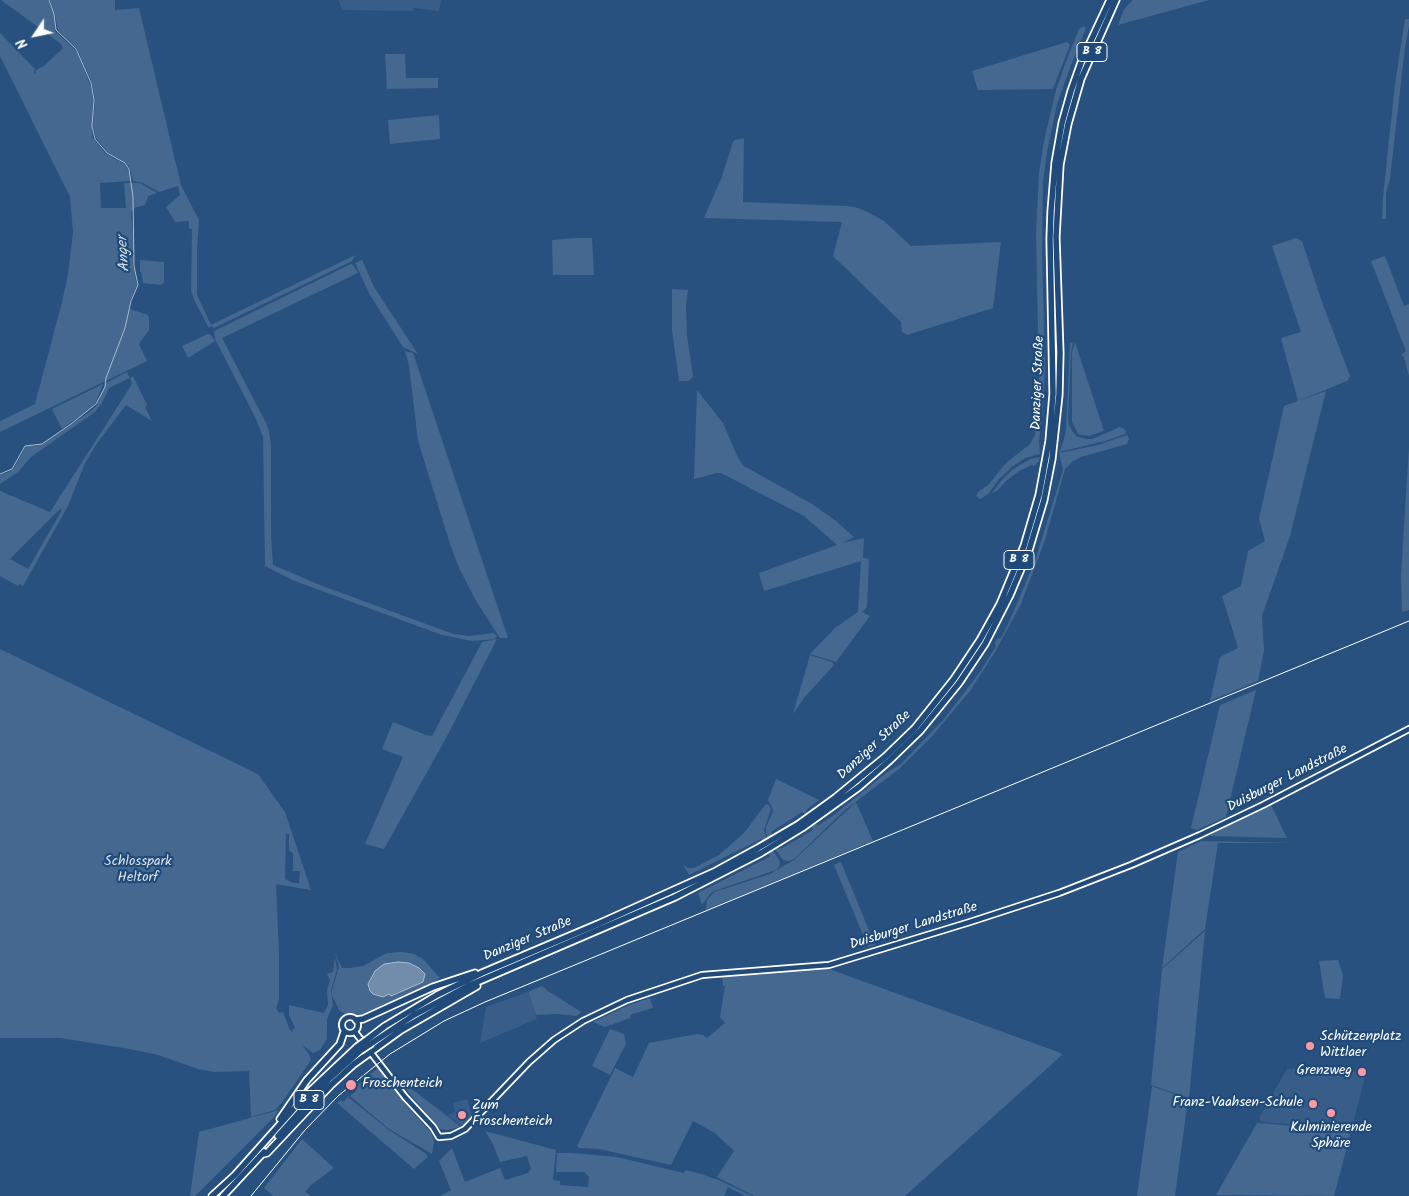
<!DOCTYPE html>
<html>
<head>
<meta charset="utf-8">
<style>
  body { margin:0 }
  #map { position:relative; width:1409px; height:1196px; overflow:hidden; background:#28517f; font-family:Kalam,sans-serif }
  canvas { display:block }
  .north { position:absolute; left:10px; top:10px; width:50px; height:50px; -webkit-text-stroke:4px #1f4a7a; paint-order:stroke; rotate:236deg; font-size:14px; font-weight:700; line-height:20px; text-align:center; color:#fff }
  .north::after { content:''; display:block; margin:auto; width:18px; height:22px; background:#fff; clip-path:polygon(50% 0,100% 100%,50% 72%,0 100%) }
</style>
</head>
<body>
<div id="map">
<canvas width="1409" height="1196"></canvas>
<div class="north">N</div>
</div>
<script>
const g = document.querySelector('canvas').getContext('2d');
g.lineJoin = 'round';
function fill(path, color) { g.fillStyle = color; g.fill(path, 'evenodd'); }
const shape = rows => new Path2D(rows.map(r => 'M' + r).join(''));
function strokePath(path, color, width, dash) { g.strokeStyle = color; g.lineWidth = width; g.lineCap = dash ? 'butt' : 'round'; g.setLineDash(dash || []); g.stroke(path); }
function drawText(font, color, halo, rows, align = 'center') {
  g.font = font + ' Kalam,sans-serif'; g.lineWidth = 4.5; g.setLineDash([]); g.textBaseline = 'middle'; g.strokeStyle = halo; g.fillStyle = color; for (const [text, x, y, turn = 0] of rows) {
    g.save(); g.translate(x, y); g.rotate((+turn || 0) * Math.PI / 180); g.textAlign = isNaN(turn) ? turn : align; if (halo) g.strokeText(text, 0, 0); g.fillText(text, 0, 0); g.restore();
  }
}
const built = shape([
  [338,0,441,0,439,11,414,8,413,11,343,10],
  [528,992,537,1019,480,1043,486,1007],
  [1300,1068,1344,1069,1366,1074,1352,1127,1351,1129,1261,1122,1259,1118,1287,1069,1300,1069],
  [467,1099,472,1117,463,1127,448,1115,455,1112,453,1103]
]);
const green = shape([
  [1,0,48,0,54,14,55,31,75,50,79,56,92,90,93,100,92,137,106,154,125,164,130,173,130,181,100,183,101,208,126,208,124,183,140,183,157,193,148,196,145,205,134,208,131,213,134,247,133,266,137,285,130,301,130,309,148,315,149,318,149,330,139,344,147,361,0,432,0,421,35,404,62,302,68,275,73,232,70,197,0,56,0,33,35,69,34,72,35,74,36,70,44,66,63,48,61,44],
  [50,0,115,0,115,10,139,8,181,185,199,220,197,248,197,295,211,325,355,255,352,261,214,328,211,326,209,328,195,302,191,291,192,229,189,229,189,221,175,222,166,207,180,195,178,186,159,192,143,183,133,181,130,168,126,163,108,153,96,138,93,125,95,100,92,83,77,49,58,31,55,14],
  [1133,0,1209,0,1118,25,1124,9],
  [1405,19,1409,19,1409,26,1405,47,1390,179,1386,193,1386,219,1382,219,1383,197,1395,84],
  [1084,26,1086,28,1071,65,1057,104,1047,152,1043,182,1042,253,1045,366,1043,410,1039,442,1040,454,1025,458,1012,467,1000,478,988,494,980,499,976,496,978,492,988,485,1007,462,1030,444,1035,435,1039,382,1036,233,1039,173,1044,141,1056,90,1065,64,1079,29],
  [1067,42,1070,45,1053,89,978,90,972,71],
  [405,54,406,78,438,78,438,88,387,89,385,54],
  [439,115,440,139,390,144,388,120],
  [744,138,743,202,848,206,858,208,866,211,884,221,911,246,1001,242,993,308,907,335,902,332,901,322,833,256,842,222,704,218,721,179,733,142,735,140],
  [575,238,592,238,594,275,553,275,552,240],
  [1296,238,1302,241,1322,302,1350,376,1347,381,1298,401,1281,338,1301,332,1272,246],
  [1385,256,1404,306,1409,304,1409,376,1404,357,1401,355,1406,351,1371,261],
  [140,260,164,262,164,283,160,285,143,283,141,272,140,272],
  [362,260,374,287,418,354,403,347,370,295,355,263],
  [351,264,353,265,358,273,222,338,267,425,269,432,271,444,271,535,273,565,320,585,437,628,454,634,469,636,494,633,497,636,495,639,472,641,442,635,292,580,265,566,263,437,256,419,215,339,214,331],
  [672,289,688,290,686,306,687,336,693,376,689,381,679,381,672,330],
  [208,334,210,334,215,341,188,358,182,346],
  [1073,342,1071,353,1068,417,1069,425,1073,432,1076,436,1086,439,1092,439,1120,427,1123,428,1126,431,1125,434,1105,441,1059,452,1063,443,1066,430,1070,343],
  [1075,342,1104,431,1088,436,1078,434,1072,422,1072,353],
  [405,351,413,353,508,638,500,638,476,601,460,570,450,544,418,441,409,366],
  [127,372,130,378,133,376,147,405,145,407,152,421,126,405,98,442,85,463,68,506,23,586,19,584,18,586,0,576,0,491,50,512,132,384,130,378,109,388,102,403,95,412,31,457,18,472,0,484,0,475,9,472,14,468,26,446,41,445,47,441,91,411,97,405,106,383],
  [60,509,62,510,28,569,10,559],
  [103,384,96,402,90,409,62,429,52,409],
  [697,390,723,423,738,458,744,466,812,504,836,521,854,537,842,543,864,538,863,558,869,559,867,607,862,612,870,616,836,662,810,654,835,628,858,612,861,561,764,591,759,573,837,545,804,516,721,473,717,473,694,479],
  [1326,391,1290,536,1262,616,1264,651,1258,681,1210,701,1220,657,1238,648,1222,596,1241,586,1248,551,1265,541,1259,519,1284,406],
  [1127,435,1129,439,1127,444,1081,457,1072,462,1065,469,1045,540,1021,604,995,652,970,691,954,710,933,735,899,769,845,810,794,859,789,861,783,860,775,849,782,848,813,830,812,827,816,824,819,825,834,815,886,773,901,764,944,719,980,672,996,646,995,643,997,639,1001,638,1009,622,1035,561,1063,470,1059,453,1098,445],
  [1409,446,1409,610,1402,612,1401,576],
  [1040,457,1039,461,1034,466,1032,465,1019,471,1006,481,997,491,992,493,1000,482,1012,470,1030,459],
  [497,639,445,740,384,849,365,844,403,757,382,749,393,722,426,735,432,736,482,642],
  [0,649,258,774,285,812,311,890,276,884,279,952,279,999,276,1008,279,1013,283,1012,289,1028,309,1054,311,1060,283,1101,275,1110,251,1117,249,1071,214,1072,198,1069,158,1055,130,1049,60,1038,0,1038],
  [286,834,289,834,289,851,292,852,293,854,293,871,300,871,299,883,293,883,285,879],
  [810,655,832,662,834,665,804,698,793,714],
  [1256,690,1226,817,1197,830,1191,828,1220,705],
  [776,779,819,800,807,809,805,814,802,812,771,832,772,837,768,839,766,834,766,827,773,811,772,807,768,800],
  [856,802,873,841,706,910,707,900,714,892,770,874,794,860],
  [768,804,771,809,764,830,767,840,764,842,761,839,689,875,683,865,688,868,694,868,719,855,744,833,765,805],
  [1271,805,1287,838,1211,836,1211,834],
  [1201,841,1297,843,1218,843,1205,929,1162,968,1178,852],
  [773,850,780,862,779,867,776,870,714,891,710,894,702,905,698,893,769,857,770,852],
  [841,862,875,945,868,947,834,865],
  [1205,931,1189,1098,1151,1085,1162,969],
  [402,952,414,954,423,959,440,978,420,990,358,1018,346,1015,339,1010,332,995,332,990,339,967,335,953,342,968,350,968,363,966,387,953],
  [335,958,337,970,331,990,333,1005,327,1019,327,1039,320,1050,313,1053,302,1045,293,1033,292,1030,295,1028,289,1015,289,1005,324,1013,328,1005,327,990,330,980,327,974,333,972],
  [1338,960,1343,975,1340,999,1325,998,1319,961],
  [829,969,1061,1053,1062,1055,905,1196,754,1196,717,1177,734,1151,715,1133,693,1121,671,1165,599,1149,579,1148,577,1146,615,1068,633,1077,649,1043,697,1034,703,1035,707,1038,725,1023,720,1017,725,986,723,986,722,976],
  [542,986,548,991,581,1012,577,1016,557,1014,536,1015,528,992],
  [650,998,653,1008,630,1015,630,1018,605,1027,593,1022,629,1005],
  [610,1029,624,1034,626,1044,610,1075,592,1066],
  [378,1068,407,1106,432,1134,434,1142,432,1154,389,1129,350,1096,356,1091,354,1088],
  [408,1086,460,1126,459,1127,448,1130,440,1129,414,1099,405,1088],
  [1152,1086,1188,1099,1175,1196,1137,1196],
  [348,1097,389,1130,425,1153,428,1157,414,1169,337,1103,341,1100,343,1102],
  [279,1110,274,1117,195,1196,190,1196,199,1132],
  [1257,1123,1347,1130,1350,1135,1334,1196,1216,1195],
  [485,1131,556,1150,553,1180,560,1181,560,1185,588,1187,589,1177,584,1172,556,1172,557,1153,572,1153,617,1157,684,1173,686,1170,701,1174,721,1181,752,1196,745,1196,728,1187,724,1196,440,1196,451,1190,439,1161,452,1148,465,1182,500,1168,505,1180,528,1173,531,1169,527,1156,500,1162,493,1144],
  [302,1139,334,1168,311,1185,305,1192,311,1196,273,1196,264,1188]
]);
const water = shape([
  [398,962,409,963,419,968,425,974,423,982,391,996,389,994,383,997,373,994,370,991,368,984,375,971,384,964,398,962]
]);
const stream = shape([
  [0,474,12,469,25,446,42,444,71,424,96,404,105,387,106,378,125,328,131,301,138,285,134,266,133,197,129,169,125,163,107,153,95,139,92,126,94,100,91,83,76,49,56,30,54,14,49,0]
]);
const secondary = shape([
  '342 1025a8 8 0 1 1 16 0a8 8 0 1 1-16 0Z',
  [355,1032,405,1097,433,1127,439,1137,451,1136,465,1129,529,1062,554,1040,583,1021,627,1000,702,975,829,965,970,922,1059,893,1131,865,1200,835,1263,805,1409,729]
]);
const highway = shape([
  [356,1020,363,1019,433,987,475,973],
  [368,1039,385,1026,437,995,482,973,598,924,716,871,758,848,799,824,835,798,885,757,915,728,954,679,980,640,1000,604,1024,546,1039,495,1049,441,1053,394,1050,239,1051,211,1055,163,1062,123,1071,91,1082,60,1110,0],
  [372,1043,414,1015,470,985,675,897,761,853,802,828,859,787,889,761,920,731,959,683,985,644,1010,595,1029,550,1044,500,1052,459,1059,395,1060,353,1056,237,1060,165,1068,124,1081,79,1116,0],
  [280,1119,307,1080,340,1044,344,1032],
  [278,1136,329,1079,360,1051],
  [263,1154,267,1153,331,1085,354,1064,401,1030,477,986],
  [212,1196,235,1175,307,1094,357,1047],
  [223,1196,264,1152]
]);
const tram = shape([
  [251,1196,305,1130,338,1096,390,1054,444,1021,485,1002,1409,621]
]);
const highwayBridge = shape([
  [357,1047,368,1039],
  [360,1051,372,1043]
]);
const markers = [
  [1310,1046,5,"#ff9aa2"],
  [1362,1072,5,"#ff9aa2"],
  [351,1085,6,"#ff9aa2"],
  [1313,1104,5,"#ff9aa2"],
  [1331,1113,5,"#ff9aa2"],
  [462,1115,5,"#ff9aa2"]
];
const shields = [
  [1092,52,30],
  [1019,560,30],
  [309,1100,30]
];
const shieldNames = [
  ["B 8",1092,52],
  ["B 8",1019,560],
  ["B 8",309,1100]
];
const streetNames = [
  ["Danziger Straße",1039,383,-88],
  ["Danziger Straße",875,746,-43],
  ["Duisburger Landstraße",1288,779,-27],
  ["Duisburger Landstraße",914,927,-17],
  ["Danziger Straße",528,940,-23]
];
const parkNames = [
  ["Schlosspark",138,863],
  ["Heltorf",138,879]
];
const poiNames = [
  ["Schützenplatz",1320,1038],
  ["Wittlaer",1320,1054],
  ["Grenzweg",1352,1072,"right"],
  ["Froschenteich",362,1085],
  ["Franz-Vaahsen-Schule",1303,1104,"right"],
  ["Zum",472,1107],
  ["Froschenteich",472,1123],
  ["Kulminierende",1331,1129,"center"],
  ["Sphäre",1331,1145,"center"]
];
const waterNames = [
  ["Anger",125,254,-94]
];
fill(built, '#375d88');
fill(green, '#446890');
fill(water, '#718dab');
strokePath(water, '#aabbcd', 1);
strokePath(stream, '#aabbcd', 1);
strokePath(secondary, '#fff', 8);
strokePath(highway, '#fff', 9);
strokePath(secondary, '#1f4a7a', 4.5);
strokePath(highway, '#1f4a7a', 5.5);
strokePath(tram, '#fff', 1);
strokePath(highwayBridge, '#fff', 9, []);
strokePath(highwayBridge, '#1f4a7a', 5.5);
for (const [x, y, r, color] of markers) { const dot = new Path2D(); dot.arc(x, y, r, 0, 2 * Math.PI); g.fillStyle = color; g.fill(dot); strokePath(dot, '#1f4a7a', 2); }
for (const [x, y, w] of shields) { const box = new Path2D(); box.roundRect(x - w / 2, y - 9.5, w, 19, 4); g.fillStyle = '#1f4a7a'; g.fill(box); strokePath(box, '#fff', 1); }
drawText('bold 12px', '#fff', null, shieldNames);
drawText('14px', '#fff', '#1f4a7a', streetNames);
drawText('14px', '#dae1e9', '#1f4a7a', parkNames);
drawText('14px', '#fff', '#1f4a7a', poiNames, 'left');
drawText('italic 15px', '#d4dde6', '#1f4a7a', waterNames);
</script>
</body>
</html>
